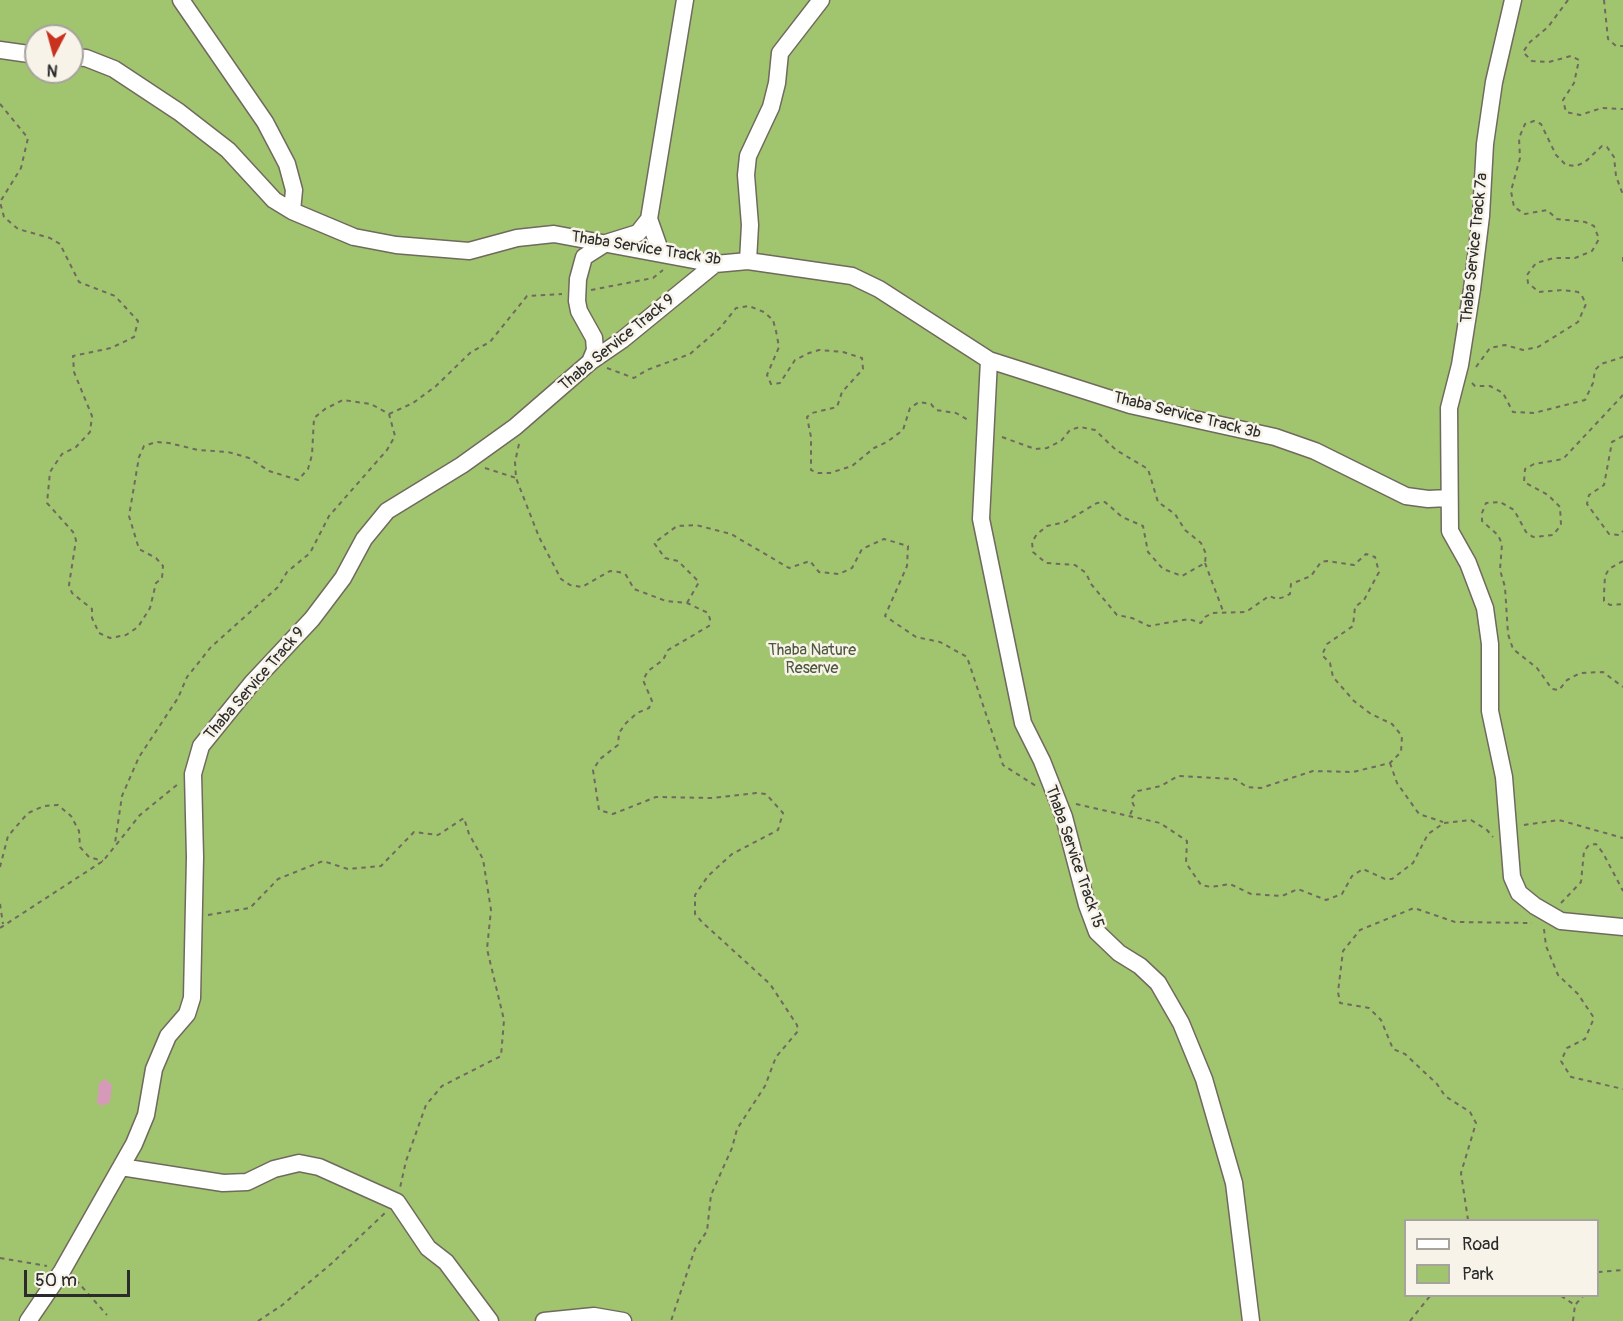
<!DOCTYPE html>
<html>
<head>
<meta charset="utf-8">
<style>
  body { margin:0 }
  #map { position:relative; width:1623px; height:1321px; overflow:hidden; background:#efddba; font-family:Pangolin,sans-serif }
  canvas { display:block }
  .legend { position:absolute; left:1404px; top:1219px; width:195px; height:78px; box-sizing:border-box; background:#f7f3e8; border:2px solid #a5a39c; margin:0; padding:8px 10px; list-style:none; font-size:18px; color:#2b2b2b }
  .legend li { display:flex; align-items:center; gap:12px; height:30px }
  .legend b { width:30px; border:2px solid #a5a39c }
  .north { position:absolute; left:24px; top:24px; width:60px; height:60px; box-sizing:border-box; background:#f7f3e8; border:2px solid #a5a39c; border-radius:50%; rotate:186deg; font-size:16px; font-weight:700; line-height:24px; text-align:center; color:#2b2b2b }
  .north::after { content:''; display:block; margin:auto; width:21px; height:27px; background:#c8321e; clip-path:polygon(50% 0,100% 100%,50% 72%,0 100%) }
  .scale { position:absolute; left:24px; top:1270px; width:106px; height:27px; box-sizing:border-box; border:3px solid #2b2b2b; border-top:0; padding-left:8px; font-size:18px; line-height:21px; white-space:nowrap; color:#2b2b2b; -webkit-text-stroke:4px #f7f3e8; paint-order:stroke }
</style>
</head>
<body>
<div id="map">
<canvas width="1623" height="1321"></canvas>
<ul class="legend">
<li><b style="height:8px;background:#fff"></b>Road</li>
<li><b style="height:16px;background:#a1c56f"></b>Park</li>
</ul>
<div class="north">N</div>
<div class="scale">50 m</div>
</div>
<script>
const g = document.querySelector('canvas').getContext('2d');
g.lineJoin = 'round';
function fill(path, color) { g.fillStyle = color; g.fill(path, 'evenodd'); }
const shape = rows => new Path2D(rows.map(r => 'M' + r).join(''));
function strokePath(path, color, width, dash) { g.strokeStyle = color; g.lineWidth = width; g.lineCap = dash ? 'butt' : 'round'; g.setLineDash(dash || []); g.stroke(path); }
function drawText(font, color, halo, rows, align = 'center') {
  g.font = font + ' Pangolin,sans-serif'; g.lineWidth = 5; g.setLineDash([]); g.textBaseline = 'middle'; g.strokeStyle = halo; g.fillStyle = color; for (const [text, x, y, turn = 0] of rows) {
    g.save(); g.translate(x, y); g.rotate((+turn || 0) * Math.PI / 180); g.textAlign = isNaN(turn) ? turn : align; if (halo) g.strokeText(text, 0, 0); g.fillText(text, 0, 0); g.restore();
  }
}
const green = shape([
  [0,0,1623,0,1623,1321,0,1321],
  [36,36,72,36,72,72,36,72],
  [1406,1220,1598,1220,1598,1296,1406,1296]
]);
const building = shape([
  [105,1079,112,1085,110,1102,102,1106,97,1103,99,1083]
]);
const path = shape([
  [1568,0,1548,27,1530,42,1523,52,1532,61,1549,62,1571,56,1579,60,1574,83,1563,100,1566,112,1580,115,1602,108,1623,109],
  [1604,0,1608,39,1616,46,1623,46],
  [0,104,28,138,21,168,0,202,4,217,18,229,50,238,60,244,79,282,115,296,138,321,134,337,111,348,73,356,74,372,92,416,90,432,76,447,62,454,50,472,47,503,73,532,76,540,69,585,72,593,92,609,92,618,99,633,110,638,126,635,138,627,150,608,156,583,162,578,163,566,156,558,139,549,129,516,139,457,144,446,156,442,169,443,198,450,228,452,249,458,269,471,298,480,308,469,312,455,314,418,325,409,343,400,371,404,389,414,395,436,387,450,329,516,310,553,287,572,278,587,211,647,187,677,178,698,139,757,122,796,115,843],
  [1623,257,1623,262],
  [591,290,653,278,663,270],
  [1476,367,1490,348,1505,345,1523,350,1538,347,1578,322,1586,304,1582,296,1578,292,1563,290,1539,292,1528,283,1527,275,1536,263,1554,258,1575,258,1592,251,1599,239,1594,226,1585,222,1557,219,1547,210,1525,214,1514,207,1511,191,1520,158,1519,138,1525,124,1534,121,1541,124,1556,155,1566,165,1576,166,1585,162,1602,146,1607,147,1614,157,1616,176,1623,195],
  [607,368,634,378,647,370,690,354,720,328,736,308,749,306,764,312,773,320,776,331,779,347,767,375,771,384,780,383,795,360,809,353,819,350,843,352,862,358,863,369,842,392,837,407,812,413,807,417,811,437,811,470,818,473,830,473,852,466,874,448,887,442,903,430,910,408,919,402,931,404,936,410,956,413,970,421],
  [1472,383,1475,386,1490,386,1503,393,1513,412,1534,413,1585,400,1593,383,1595,370,1601,364,1623,357],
  [1623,395,1563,459,1534,464,1525,469,1524,482,1548,495,1560,507,1561,525,1553,535,1533,537,1526,532,1514,510,1500,502,1486,503,1482,513,1482,521,1498,535,1502,544,1500,570,1505,587,1508,634,1513,649,1537,668,1552,689,1559,690,1567,680,1580,673,1603,672,1623,687],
  [389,414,413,403,436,386,471,352,490,342,527,296,562,294],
  [1623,436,1612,442,1604,485,1589,495,1587,504,1609,534,1619,535,1623,531],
  [1002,437,1035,449,1047,448,1061,441,1070,430,1080,427,1095,430,1116,450,1148,469,1158,502,1175,514,1185,530,1201,543,1206,554,1205,563,1182,576,1163,569,1148,552,1143,526,1122,517,1105,502,1097,503,1065,522,1047,526,1037,534,1032,542,1033,552,1046,563,1075,565,1086,573,1091,584,1117,615,1132,618,1149,626,1189,619,1201,623,1205,617,1212,613,1246,612,1269,596,1277,599,1284,597,1290,594,1291,584,1311,576,1321,562,1327,561,1354,565,1366,554,1375,557,1379,572,1364,600,1355,607,1353,626,1327,644,1322,655,1330,663,1333,677,1354,701,1371,714,1392,724,1402,736,1401,752,1390,763,1353,772,1313,771,1261,788,1247,787,1235,779,1178,776,1161,786,1138,791,1131,799,1134,806,1129,817],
  [519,444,515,462,516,478,539,537,561,579,570,585,582,587,610,571,619,572,626,575,634,589,666,601,687,603,708,613,710,619,709,626,668,650,663,660,648,671,643,680,652,701,649,708,637,713,626,723,619,733,618,745,600,759,593,770,599,810,613,814,656,797,711,798,756,793,766,794,783,813,778,830,732,854,708,876,695,895,695,914,702,922,770,984,797,1025,798,1031,776,1057,765,1086,737,1129,732,1148,711,1195,707,1231,695,1249,671,1321],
  [485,468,516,478],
  [1623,561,1609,569,1605,576,1604,594,1604,601,1610,605,1623,604],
  [1205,563,1223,611],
  [687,603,699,582,678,561,665,558,654,543,677,526,696,525,731,534,789,568,810,561,819,572,839,574,852,568,862,549,884,539,908,546,907,566,885,616,916,637,940,642,967,657,1003,765,1036,786],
  [1390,763,1397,783,1419,814,1443,822],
  [1076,804,1160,823,1187,841,1186,863,1201,885,1211,887,1230,884,1251,894,1282,896,1298,889,1326,900,1342,894,1352,876,1363,869,1385,879,1392,879,1413,863,1428,834,1444,823,1471,820,1487,830,1493,837],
  [1524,825,1559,820,1623,838],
  [0,867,8,836,28,813,44,806,58,805,71,816,79,831,80,847,89,857,103,861],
  [1561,903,1581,882,1584,851,1589,845,1596,844,1603,853,1623,891],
  [0,904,3,924],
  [208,915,250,908,278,879,323,861,348,869,381,866,414,832,438,835,464,818,469,834,483,859,491,910,487,949,504,1020,501,1056,442,1086,426,1105,406,1161,400,1188],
  [0,928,103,861,140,815,178,784],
  [1544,929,1546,946,1558,975,1578,994,1594,1018,1585,1039,1567,1048,1561,1061,1571,1077,1623,1089],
  [1468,1220,1461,1173,1476,1123,1470,1112,1445,1096,1437,1084,1405,1054,1393,1049,1381,1020,1369,1008,1340,1003,1338,992,1343,951,1360,930,1414,908,1455,922,1532,923],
  [0,1258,47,1266],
  [1598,1272,1623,1270],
  [76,1280,107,1315],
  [1561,1296,1575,1305,1583,1296],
  [258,1321,281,1306,331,1264,386,1212],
  [1410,1321,1430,1296],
  [1573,1321,1575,1305]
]);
const minor = shape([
  [181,0,265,122,287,164,294,190,292,211],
  [1513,0,1494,82,1485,144,1481,216,1472,289,1460,365,1449,408,1450,531,1468,563,1485,608,1490,644,1490,711,1504,777,1512,877,1519,893,1535,906,1561,921,1623,927],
  [0,50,36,55],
  [72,57,86,58,114,69,179,112,228,150,274,200,292,211,354,237,396,245,469,251,517,238,554,234,715,264,748,261,852,276,879,289,989,360,1130,405,1275,437,1315,451,1406,496,1428,499,1448,498],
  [661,253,649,219,685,0],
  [748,261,750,225,746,175,748,156,771,107,777,83,780,53,821,0],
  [989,360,981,519,1023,723,1042,761,1064,817,1087,905,1097,932,1119,953,1140,966,1158,983,1181,1023,1204,1079,1234,1183,1251,1321],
  [590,362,595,350,594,338,579,311,577,301,578,279,584,257,606,243,638,233,649,219],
  [121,1167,223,1183,247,1182,274,1169,299,1163,319,1167,397,1202,428,1248,446,1262,490,1321],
  [28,1321,62,1271,134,1144,146,1115,154,1069,168,1036,187,1014,192,998,195,857,193,774,201,746,252,683,312,619,343,578,364,539,387,511,462,465,515,427,590,362,622,340,715,264],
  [544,1321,594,1316,623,1321]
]);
const streetNames = [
  ["Thaba Service Track 7a",1475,248,-84],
  ["Thaba Service Track 3b",646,249,9],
  ["Thaba Service Track 9",617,343,-39],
  ["Thaba Service Track 3b",1187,416,14],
  ["Thaba Service Track 9",255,684,-49],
  ["Thaba Service Track 15",1074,857,71]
];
const parkNames = [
  ["Thaba Nature",812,651],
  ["Reserve",812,669]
];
fill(green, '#a1c56f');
fill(building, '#d69ab9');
strokePath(minor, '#70695d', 19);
strokePath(path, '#70695d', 2, [4.5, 4.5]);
strokePath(minor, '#fff', 16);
drawText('16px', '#2b2b2b', '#f7f3e8', streetNames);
drawText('16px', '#4e593f', '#f7f3e8', parkNames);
</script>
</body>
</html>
